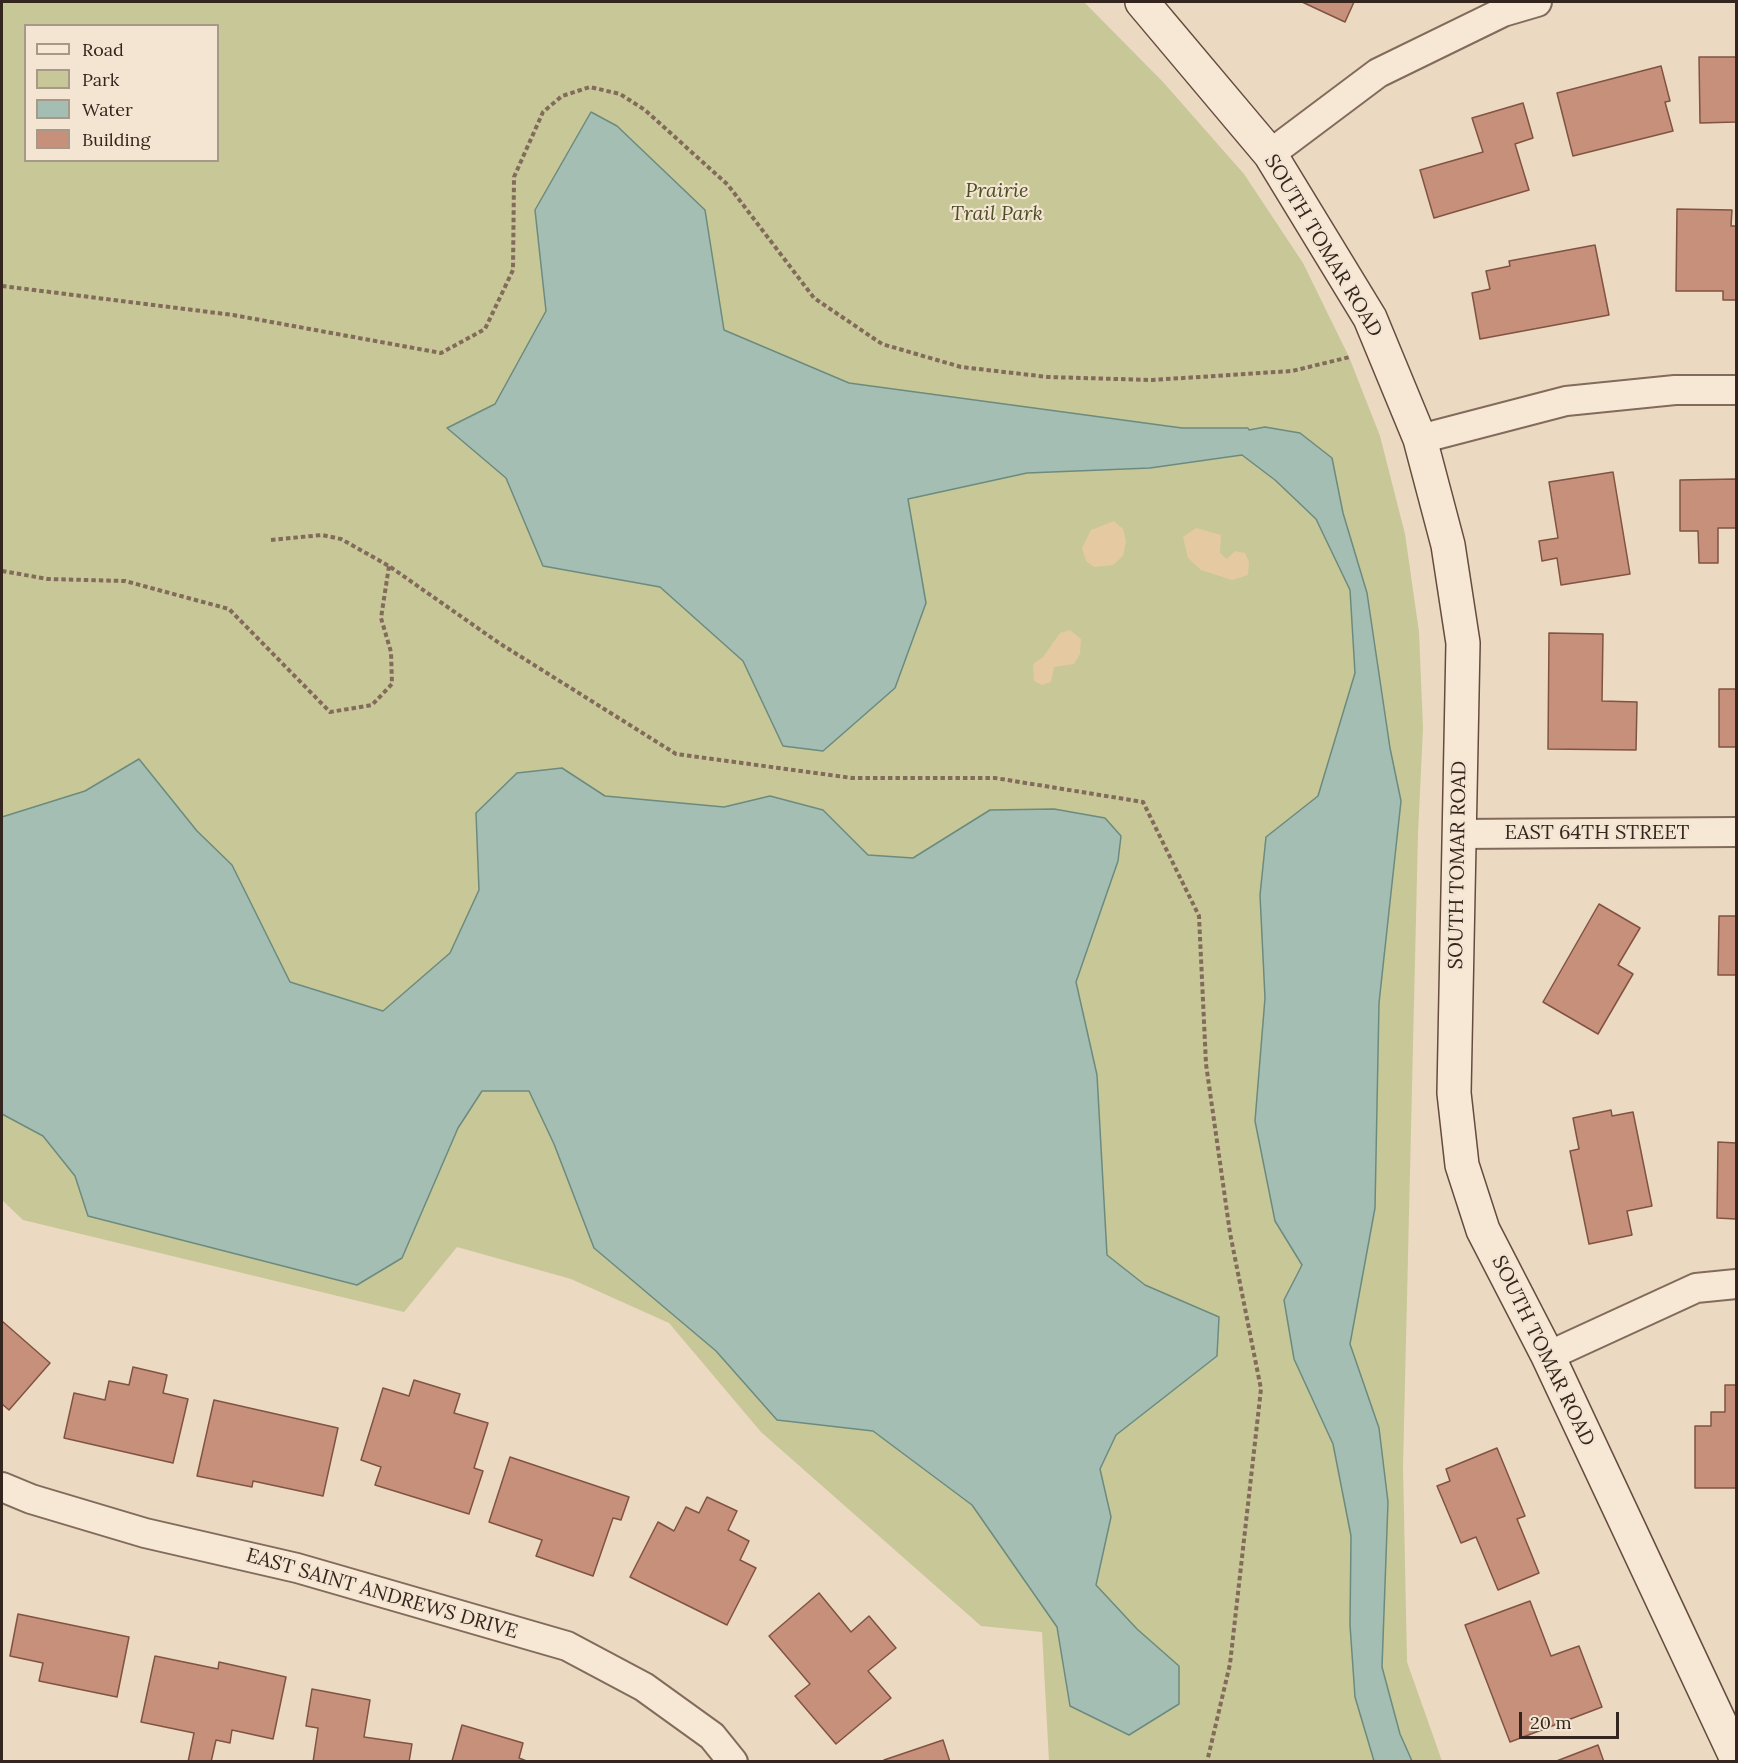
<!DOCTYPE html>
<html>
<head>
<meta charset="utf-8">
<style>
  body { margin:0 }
  #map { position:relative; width:1738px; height:1763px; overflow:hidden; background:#ebd9c2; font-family:Lora,serif }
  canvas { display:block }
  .frame { position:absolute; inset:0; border:3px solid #34261e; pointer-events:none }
  .legend { position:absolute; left:24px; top:24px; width:195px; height:138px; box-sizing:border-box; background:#f3e5d1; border:2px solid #a79989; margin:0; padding:8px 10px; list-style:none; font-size:18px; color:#34261e }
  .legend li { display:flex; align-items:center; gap:12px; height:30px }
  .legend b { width:30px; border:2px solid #a79989 }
  .scale { position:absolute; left:1519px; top:1712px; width:100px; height:27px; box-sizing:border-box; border:3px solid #34261e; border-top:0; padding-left:8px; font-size:18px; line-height:21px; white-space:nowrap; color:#34261e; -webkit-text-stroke:4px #f3e5d1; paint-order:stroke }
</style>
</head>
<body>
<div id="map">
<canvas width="1738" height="1763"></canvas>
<div class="frame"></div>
<ul class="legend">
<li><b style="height:8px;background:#f6e8d5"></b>Road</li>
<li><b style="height:16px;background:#c8c797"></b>Park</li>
<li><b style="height:16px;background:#a4beb3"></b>Water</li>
<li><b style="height:16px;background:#c6907b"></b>Building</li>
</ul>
<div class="scale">20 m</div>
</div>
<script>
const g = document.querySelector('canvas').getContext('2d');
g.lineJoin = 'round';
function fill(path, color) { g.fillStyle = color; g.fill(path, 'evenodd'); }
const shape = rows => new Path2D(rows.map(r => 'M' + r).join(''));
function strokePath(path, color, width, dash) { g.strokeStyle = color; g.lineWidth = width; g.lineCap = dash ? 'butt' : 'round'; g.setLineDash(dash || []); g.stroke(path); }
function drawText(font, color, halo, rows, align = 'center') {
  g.font = font + ' Lora,serif'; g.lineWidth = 4.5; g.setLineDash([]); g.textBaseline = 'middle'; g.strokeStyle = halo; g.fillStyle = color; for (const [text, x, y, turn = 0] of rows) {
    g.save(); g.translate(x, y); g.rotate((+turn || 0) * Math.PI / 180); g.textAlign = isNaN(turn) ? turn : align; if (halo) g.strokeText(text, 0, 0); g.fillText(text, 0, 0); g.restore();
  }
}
const green = shape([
  [2,2,1084,2,1163,82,1244,174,1303,263,1349,357,1380,436,1405,534,1419,632,1423,728,1418,834,1403,1466,1407,1662,1442,1761,1049,1761,1042,1632,981,1626,761,1432,669,1323,571,1279,457,1247,404,1312,23,1220,2,1200],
  [26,26,218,26,218,160,26,160]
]);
const sand = shape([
  [1114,521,1123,529,1126,541,1123,556,1113,565,1094,567,1086,561,1082,548,1091,530],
  [1196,528,1221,535,1220,553,1227,559,1235,551,1245,553,1249,562,1248,575,1232,580,1201,570,1188,558,1183,537],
  [1070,630,1081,639,1080,654,1074,664,1054,667,1051,682,1042,685,1034,681,1033,664,1043,657,1060,633]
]);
const water = shape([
  [591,112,617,126,705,210,724,330,849,383,1182,428,1248,428,1249,430,1265,427,1300,433,1332,458,1343,513,1367,593,1390,748,1401,801,1379,1003,1375,1208,1350,1344,1379,1428,1388,1502,1382,1667,1400,1734,1412,1761,1374,1761,1355,1697,1350,1625,1351,1536,1333,1444,1294,1359,1284,1300,1302,1265,1275,1221,1255,1121,1265,998,1260,895,1266,837,1318,796,1355,673,1350,590,1316,519,1275,480,1242,455,1150,468,1027,473,908,499,926,603,895,688,823,751,783,746,743,661,660,587,543,566,506,478,447,428,495,404,546,311,535,210,591,112],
  [139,759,197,831,232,865,290,982,383,1011,450,953,479,890,476,813,517,773,562,768,605,796,724,807,770,796,823,810,868,855,913,858,990,810,1054,809,1105,818,1121,836,1118,861,1076,982,1097,1075,1107,1255,1145,1285,1219,1317,1217,1356,1116,1435,1100,1469,1111,1517,1096,1585,1137,1629,1179,1666,1179,1704,1129,1735,1070,1706,1057,1627,972,1505,873,1431,777,1420,716,1351,594,1248,554,1144,529,1091,482,1091,458,1128,402,1258,357,1285,88,1216,75,1176,43,1136,2,1114,2,817,85,791,139,759]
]);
const building = shape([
  [1302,2,1354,2,1345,22,1302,2],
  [1699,57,1736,57,1736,122,1700,123,1699,57],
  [1661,66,1670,101,1665,102,1673,131,1573,156,1557,93,1661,66],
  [1523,103,1533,138,1515,144,1529,190,1434,218,1420,170,1483,152,1472,118,1523,103],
  [1677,209,1732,210,1731,226,1736,226,1736,300,1723,300,1723,291,1676,291,1677,209],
  [1595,245,1609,315,1480,339,1472,293,1490,289,1486,271,1510,266,1509,261,1595,245],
  [1613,472,1630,574,1561,585,1557,558,1542,561,1539,541,1558,538,1549,482,1613,472],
  [1736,479,1736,528,1718,528,1718,563,1699,563,1698,531,1680,531,1680,480,1736,479],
  [1549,633,1603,634,1602,701,1637,702,1636,750,1548,749,1549,633],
  [1719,689,1736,689,1736,747,1719,747,1719,689],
  [1599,904,1640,928,1618,965,1633,974,1598,1034,1543,1002,1599,904],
  [1719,916,1736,916,1736,975,1718,975,1719,916],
  [1611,1110,1612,1116,1633,1112,1652,1206,1627,1211,1632,1235,1589,1244,1570,1151,1579,1149,1573,1118,1611,1110],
  [1718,1142,1736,1143,1736,1219,1717,1218,1718,1142],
  [2,1321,50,1363,9,1410,2,1404,2,1321],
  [133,1367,167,1375,163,1393,188,1399,173,1463,64,1438,74,1393,105,1400,109,1381,129,1385,133,1367],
  [414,1380,460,1394,454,1413,488,1423,474,1468,483,1471,469,1514,375,1485,381,1467,361,1460,383,1388,409,1396,414,1380],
  [1725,1385,1736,1385,1736,1488,1695,1488,1695,1426,1711,1426,1711,1412,1725,1412,1725,1385],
  [214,1400,338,1428,323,1496,253,1481,252,1487,197,1476,214,1400],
  [1497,1448,1525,1516,1517,1519,1539,1573,1498,1590,1476,1537,1461,1543,1437,1486,1450,1481,1446,1469,1497,1448],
  [510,1457,629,1497,621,1520,613,1518,593,1576,536,1556,542,1540,489,1522,510,1457],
  [707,1497,737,1511,728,1530,749,1541,740,1560,756,1568,727,1625,630,1577,658,1522,674,1531,686,1507,699,1513,707,1497],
  [819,1593,851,1632,869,1616,896,1648,868,1671,891,1698,836,1744,795,1696,810,1684,769,1636,819,1593],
  [1530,1601,1551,1656,1579,1646,1602,1707,1510,1742,1465,1625,1530,1601],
  [18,1614,129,1637,117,1697,39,1681,43,1663,10,1656,18,1614],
  [155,1656,218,1669,219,1662,286,1677,273,1739,232,1730,230,1743,216,1740,211,1762,188,1762,194,1733,141,1722,155,1656],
  [312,1689,370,1700,364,1737,412,1744,409,1762,313,1762,318,1728,306,1726,312,1689],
  [462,1725,523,1743,519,1758,529,1762,452,1761,462,1725],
  [943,1740,950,1762,884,1762,884,1760,943,1740],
  [1598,1745,1604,1762,1554,1762,1598,1745]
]);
const path = shape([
  [2,286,233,315,441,353,485,329,513,270,514,177,543,112,562,96,590,87,620,94,645,110,728,185,814,298,882,344,961,367,1048,377,1152,380,1292,371,1350,357],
  [271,540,322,535,341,539,389,566,499,643,676,754,852,778,995,778,1143,802,1199,916,1206,1064,1230,1233,1261,1389,1230,1664,1207,1762],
  [2,571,48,579,125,581,229,609,330,712,372,705,392,684,391,652,381,618,389,566]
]);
const street = shape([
  [1270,154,1378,73,1503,12,1537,2],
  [1420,439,1566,401,1675,390,1736,390],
  [1458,834,1736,832],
  [1548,1356,1696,1288,1736,1284],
  [2,1487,31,1499,145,1533,297,1568,567,1646,644,1687,712,1736,733,1762]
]);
const secondary = shape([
  [1142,2,1270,154,1370,318,1420,439,1448,545,1463,643,1454,1093,1462,1165,1483,1230,1548,1356,1736,1757]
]);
const parkNames = [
  ["Prairie",997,191],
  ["Trail Park",997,214]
];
const streetNames = [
  ["SOUTH TOMAR ROAD",1323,246,59],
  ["EAST 64TH STREET",1597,833],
  ["SOUTH TOMAR ROAD",1458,865,-89],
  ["SOUTH TOMAR ROAD",1543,1351,64],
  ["EAST SAINT ANDREWS DRIVE",382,1594,16]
];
fill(green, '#c8c797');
fill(sand, '#e5caa1');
fill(water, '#a4beb3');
strokePath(water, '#6c8b7f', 1.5);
fill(building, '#c6907b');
strokePath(building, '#815342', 1.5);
strokePath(street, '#836b5b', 32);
strokePath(secondary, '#654c3e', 36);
strokePath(path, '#836b5b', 4, [4.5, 3]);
strokePath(street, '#f6e8d5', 28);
strokePath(secondary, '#f6e8d5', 33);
drawText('italic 20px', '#4a4f26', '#f3e5d1', parkNames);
drawText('20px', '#34261e', '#f3e5d1', streetNames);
</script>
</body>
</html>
